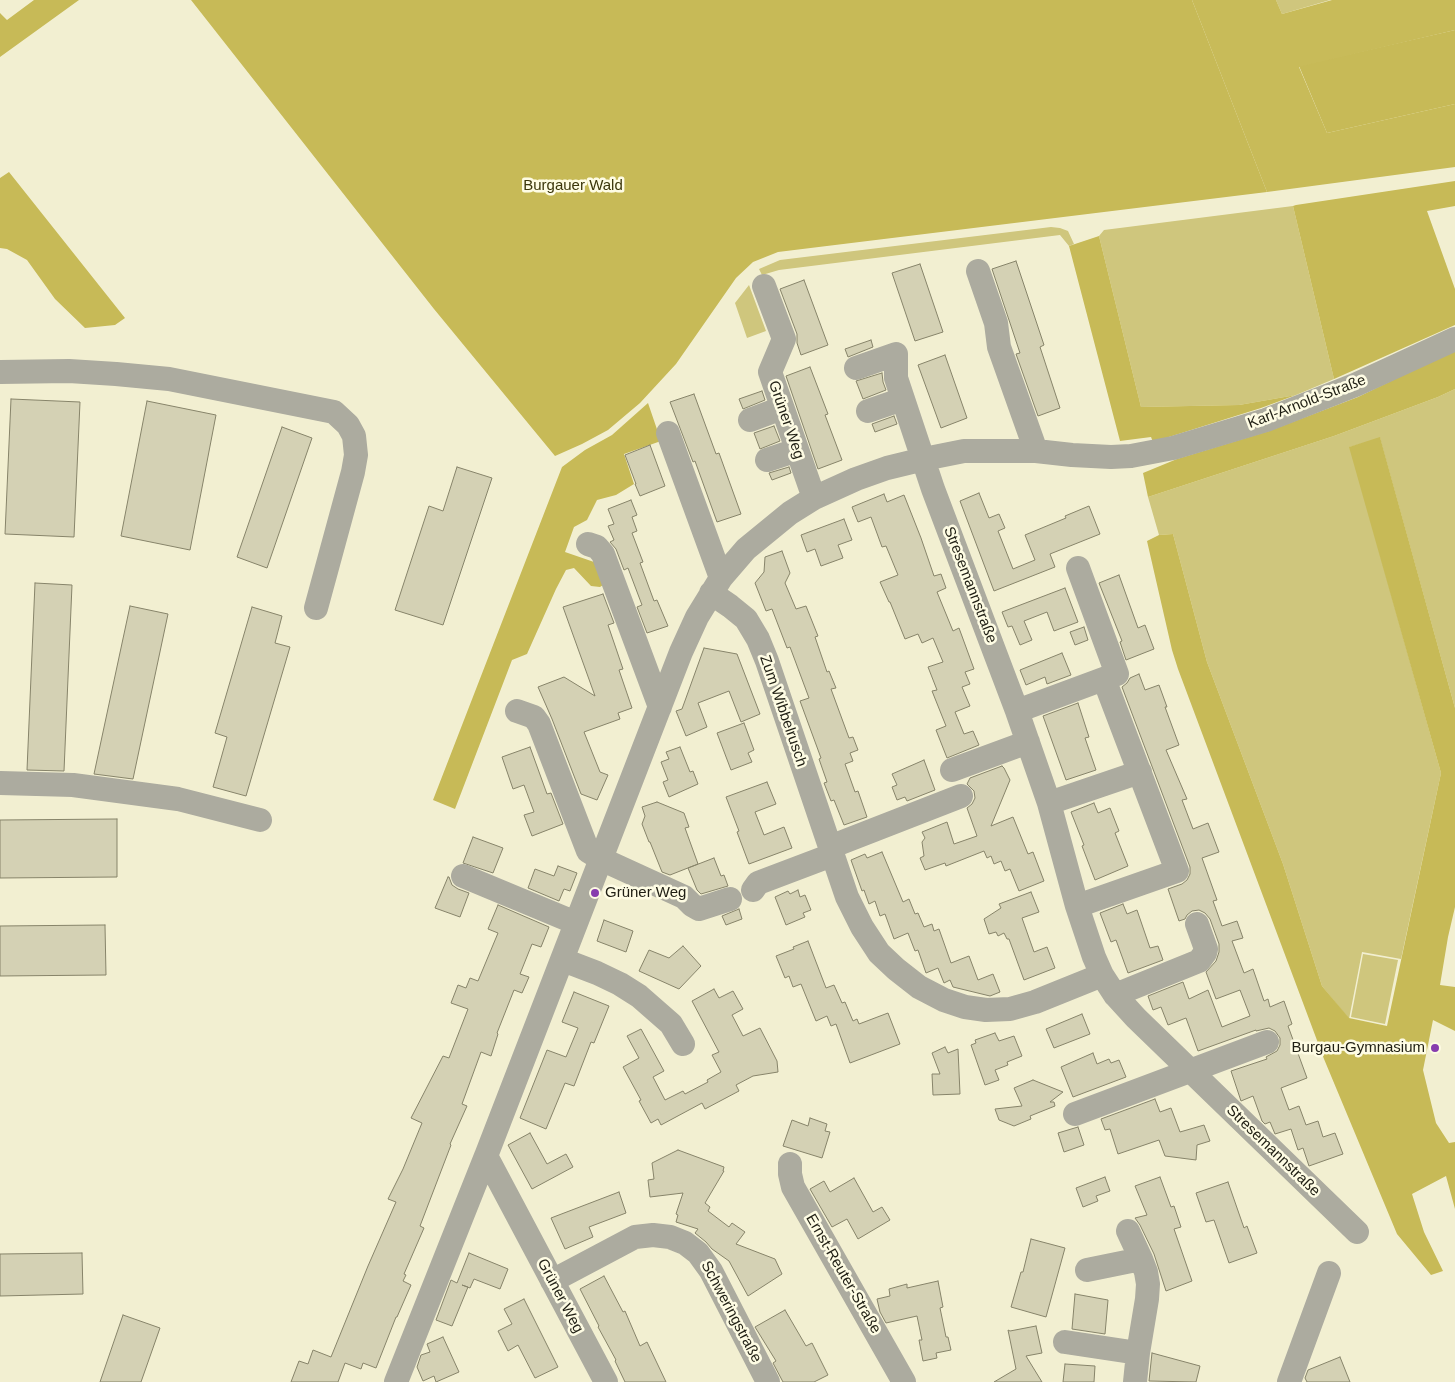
<!DOCTYPE html>
<html>
<head>
<meta charset="utf-8">
<style>
  body { margin:0 }
  canvas { display:block; background:#f2efd1 }
</style>
</head>
<body>
<canvas width="1455" height="1382"></canvas>
<script>
const g = document.querySelector('canvas').getContext('2d');
g.lineJoin = 'round';
function fill(path, color) { g.fillStyle = color; g.fill(path, 'evenodd'); }
const shape = rows => new Path2D(rows.map(r => 'M' + r).join(''));
function strokePath(path, color, width, dash) { g.strokeStyle = color; g.lineWidth = width; g.lineCap = dash ? 'butt' : 'round'; g.setLineDash(dash || []); g.stroke(path); }
function drawText(font, color, halo, rows, align = 'center') {
  g.font = font + ' Helvetica,sans-serif'; g.lineWidth = 5; g.setLineDash([]); g.textBaseline = 'middle'; g.strokeStyle = halo; g.fillStyle = color; for (const [text, x, y, turn = 0] of rows) {
    g.save(); g.translate(x, y); g.rotate((+turn || 0) * Math.PI / 180); g.textAlign = isNaN(turn) ? turn : align; if (halo) g.strokeText(text, 0, 0); g.fillText(text, 0, 0); g.restore();
  }
}
const green = shape([
  [1276,0,1330,0,1282,14],
  [1293,206,1334,379,1296,395,1239,405,1141,407,1099,236,1104,230],
  [1051,227,1060,228,1068,231,1074,244,1069,246,1060,235,779,270,762,275,759,269,780,260],
  [749,285,766,331,747,338,735,303],
  [1455,389,1455,708,1380,438,1350,447,1441,773,1401,959,1362,952,1349,1019,1322,986,1283,864,1207,662,1173,534,1159,535,1148,497,1334,436,1438,397],
  [1363,954,1398,960,1385,1024,1351,1017]
]);
const forest = shape([
  [34,0,79,0,0,57,0,13,7,20],
  [191,0,1192,0,1267,192,778,252,753,262,736,278,676,364,640,403,608,430,582,444,555,456,434,309],
  [1455,30,1455,104,1327,133,1299,66],
  [9,172,125,318,115,325,85,328,55,299,27,260,7,249,0,248,0,178],
  [1455,181,1455,206,1427,211,1455,289,1455,325,1334,379,1293,206,1296,205],
  [1099,236,1141,407,1239,405,1296,395,1261,408,1153,442,1151,437,1120,441,1069,246],
  [1455,350,1455,389,1438,397,1334,436,1148,497,1143,473,1177,459,1269,431,1358,397],
  [648,403,661,441,624,454,634,484,616,495,597,500,587,520,574,527,565,552,594,562,606,583,600,587,591,586,574,568,566,570,556,589,527,654,512,660,455,809,433,800,562,467,585,450,612,435],
  [1380,437,1455,708,1455,907,1448,937,1440,985,1455,987,1455,1031,1433,1020,1423,1070,1436,1123,1449,1143,1455,1142,1455,1209,1446,1176,1412,1194,1424,1232,1443,1271,1431,1275,1397,1234,1324,1059,1178,669,1172,650,1147,541,1159,535,1173,534,1207,662,1283,864,1322,986,1349,1018,1387,1026,1441,773,1349,447]
]);
const water = shape([
  [1192,0,1276,0,1282,14,1332,0,1455,0,1455,30,1299,67,1327,133,1455,104,1455,167,1267,192]
]);
const building = shape([
  [1016,261,1044,345,1040,347,1060,408,1038,416,1016,354,1020,353,992,269,1016,261],
  [920,264,943,332,915,341,892,273,920,264],
  [804,280,828,345,801,355,797,343,797,334,780,289,804,280],
  [871,340,873,347,848,357,845,349,871,340],
  [945,355,967,418,941,428,918,365,945,355],
  [810,367,828,414,825,415,842,460,818,469,786,376,810,367],
  [882,373,883,382,886,390,863,399,856,381,882,373],
  [762,391,765,400,743,409,739,399,762,391],
  [694,394,716,454,719,453,741,514,717,522,695,461,693,462,670,402,694,394],
  [11,399,80,402,74,537,5,534,11,399],
  [147,401,216,415,190,550,121,536,147,401],
  [894,416,897,424,875,432,872,424,894,416],
  [774,426,780,441,760,449,754,433,774,426],
  [282,427,312,438,267,568,237,557,282,427],
  [650,445,665,486,640,496,635,484,636,484,625,455,650,445],
  [457,467,492,478,443,625,395,610,429,506,443,511,457,467],
  [789,467,791,473,772,480,769,473,789,467],
  [979,493,989,518,999,514,1005,528,998,531,1013,569,1035,560,1025,535,1066,518,1065,516,1089,506,1100,534,1050,554,1055,567,994,591,960,501,979,493],
  [884,494,887,502,904,495,921,538,934,576,941,574,946,588,937,592,953,631,959,628,974,669,965,672,970,684,962,687,970,706,955,712,964,734,973,731,979,745,947,758,936,730,946,726,932,691,937,690,928,667,943,662,933,638,922,643,918,634,905,639,890,602,889,602,880,582,898,575,886,546,882,547,871,517,858,522,852,507,884,494],
  [631,500,637,515,632,517,637,531,632,533,643,562,640,563,654,601,657,600,668,626,647,633,637,607,642,605,628,568,624,570,616,549,610,542,614,540,608,526,614,524,608,509,631,500],
  [844,519,852,540,838,545,843,558,821,566,815,549,807,552,801,535,844,519],
  [782,551,790,573,785,583,796,609,806,606,818,636,815,637,827,672,829,671,836,688,831,689,849,738,853,737,858,750,850,753,853,761,845,764,855,792,858,791,867,817,844,825,834,800,831,801,824,783,827,782,819,759,821,758,800,701,809,698,790,647,787,648,772,609,766,611,755,583,764,572,765,557,782,551],
  [1119,575,1138,628,1145,625,1154,649,1126,660,1120,642,1122,641,1099,583,1119,575],
  [35,583,72,585,64,771,27,770,35,583],
  [1065,588,1078,622,1054,631,1047,612,1024,621,1032,640,1020,645,1012,626,1008,627,1002,612,1065,588],
  [603,594,614,623,608,625,623,669,619,670,632,708,618,713,620,719,584,732,600,772,608,775,597,800,581,794,552,719,538,687,564,677,595,696,563,607,603,594],
  [130,606,168,614,133,779,94,774,130,606],
  [252,607,282,616,275,643,290,647,246,796,213,787,227,737,215,733,252,607],
  [1084,627,1088,640,1075,645,1070,632,1084,627],
  [704,648,737,654,760,714,741,722,729,691,698,703,707,727,686,736,676,711,682,709,704,648],
  [1062,653,1071,675,1047,684,1045,677,1026,685,1020,670,1062,653],
  [1139,674,1145,690,1159,685,1167,707,1165,707,1179,745,1166,750,1187,799,1182,800,1193,829,1208,823,1219,852,1202,858,1217,900,1213,901,1222,926,1237,921,1243,938,1232,941,1244,973,1253,969,1264,1001,1268,999,1270,1007,1284,1001,1292,1024,1288,1026,1307,1078,1281,1088,1289,1110,1299,1106,1306,1125,1318,1121,1323,1137,1335,1133,1343,1154,1309,1166,1303,1148,1298,1150,1291,1129,1275,1134,1270,1122,1265,1124,1262,1121,1253,1096,1241,1101,1231,1071,1267,1059,1266,1057,1277,1051,1280,1045,1280,1038,1275,1031,1269,1028,1256,1031,1256,1030,1198,1051,1186,1018,1168,1025,1161,1007,1153,1010,1148,996,1183,982,1189,999,1208,990,1222,1027,1250,1016,1240,990,1216,999,1206,972,1216,961,1219,952,1219,944,1210,919,1205,913,1199,910,1192,911,1187,915,1185,919,1179,921,1168,889,1182,884,1187,880,1190,874,1190,867,1122,687,1127,683,1130,678,1139,674],
  [1078,703,1089,737,1085,738,1096,770,1066,780,1043,716,1078,703],
  [744,723,754,750,748,753,752,762,731,770,717,733,744,723],
  [530,747,547,794,551,793,563,824,532,836,524,815,534,812,524,785,513,789,502,757,530,747],
  [680,747,690,772,693,771,698,784,669,797,663,782,668,780,661,762,669,759,666,752,680,747],
  [924,760,935,790,907,801,905,797,897,800,892,787,897,785,892,774,924,760],
  [1002,766,1004,768,1010,780,991,826,1013,817,1028,854,1033,852,1044,881,1019,891,1010,869,1005,871,1001,861,994,864,991,856,987,858,984,851,946,866,945,863,925,870,920,858,924,856,922,842,925,838,922,832,947,822,954,844,977,836,967,808,972,804,975,798,974,791,967,784,970,778,1002,766],
  [767,782,776,804,755,812,764,835,784,827,792,848,749,864,737,832,739,831,726,797,767,782],
  [657,802,684,813,689,827,685,828,698,864,670,875,662,872,650,842,649,842,642,824,645,816,642,807,657,802],
  [1094,803,1098,813,1110,808,1119,831,1115,833,1128,866,1095,880,1082,846,1084,845,1071,812,1094,803],
  [117,819,117,877,0,878,0,820,117,819],
  [473,837,503,848,493,873,463,863,473,837],
  [882,852,903,902,909,899,915,914,918,913,924,927,932,924,934,931,939,929,951,963,969,956,978,980,993,974,1000,992,990,996,953,987,950,980,944,983,938,968,926,973,918,950,915,951,908,933,894,939,885,914,880,916,875,901,869,904,864,890,862,891,851,860,865,854,867,858,882,852],
  [714,858,721,876,724,875,728,886,701,894,697,890,688,868,714,858],
  [558,866,577,873,570,891,564,889,559,901,528,888,535,869,554,876,558,866],
  [448,877,449,877,452,885,458,889,469,893,460,917,435,908,448,877],
  [798,890,800,897,805,895,811,910,803,913,805,917,786,925,775,897,788,891,790,894,798,890],
  [1031,892,1039,912,1022,918,1034,952,1047,947,1055,968,1024,980,1009,939,1007,939,1004,933,998,936,996,932,989,934,984,919,1001,908,999,904,1031,892],
  [1123,904,1127,914,1137,910,1150,948,1158,946,1163,960,1128,973,1116,940,1111,942,1100,913,1123,904],
  [498,905,549,927,541,947,532,944,520,974,529,977,522,993,514,990,497,1033,498,1034,491,1056,481,1052,462,1104,467,1106,450,1144,451,1145,420,1226,424,1228,404,1274,406,1275,403,1281,411,1285,397,1317,396,1317,376,1368,363,1363,361,1369,345,1363,338,1382,291,1382,299,1361,308,1364,313,1350,331,1357,368,1266,396,1202,388,1199,403,1169,422,1123,411,1118,443,1056,449,1058,468,1009,451,1003,458,985,466,988,470,978,478,981,498,933,488,929,498,905],
  [739,909,742,919,726,925,722,916,739,909],
  [604,920,633,931,626,952,597,941,604,920],
  [105,925,106,975,0,976,0,926,105,925],
  [808,941,826,988,834,985,842,1003,845,1002,853,1021,857,1019,859,1024,888,1013,900,1044,850,1063,836,1024,831,1026,827,1016,816,1021,801,984,793,987,789,976,785,978,776,956,794,949,793,947,808,941],
  [683,946,701,966,679,989,639,971,649,950,669,958,683,946],
  [714,989,719,998,733,991,743,1009,732,1015,743,1036,760,1028,777,1061,778,1072,753,1076,736,1085,739,1091,705,1109,702,1103,661,1125,658,1119,651,1123,639,1101,641,1100,623,1067,639,1058,627,1036,641,1029,664,1071,653,1077,665,1100,683,1091,685,1094,708,1082,707,1080,721,1072,712,1055,719,1052,692,1001,714,989],
  [574,992,609,1006,594,1043,591,1042,574,1086,565,1083,546,1129,520,1118,547,1050,566,1057,578,1028,562,1022,574,992],
  [1082,1014,1090,1034,1054,1048,1046,1029,1082,1014],
  [995,1033,999,1041,1014,1036,1022,1056,1007,1062,1008,1065,995,1070,999,1080,985,1085,971,1045,976,1043,975,1040,995,1033],
  [945,1047,948,1053,958,1049,960,1094,933,1095,932,1074,940,1074,932,1053,945,1047],
  [1093,1053,1097,1064,1109,1059,1111,1063,1119,1060,1126,1077,1073,1097,1061,1067,1093,1053],
  [1033,1080,1063,1092,1050,1102,1054,1102,1055,1106,1030,1116,1031,1119,1014,1126,999,1120,995,1109,1022,1106,1014,1088,1033,1080],
  [1155,1099,1160,1112,1171,1108,1180,1132,1204,1125,1210,1141,1197,1145,1196,1160,1165,1156,1159,1140,1118,1154,1110,1129,1105,1130,1101,1119,1155,1099],
  [810,1118,827,1124,825,1131,830,1132,822,1158,783,1146,792,1120,808,1126,810,1118],
  [1078,1127,1084,1145,1064,1152,1058,1133,1078,1127],
  [530,1133,547,1164,566,1154,573,1167,532,1189,508,1145,530,1133],
  [678,1150,724,1167,723,1171,724,1171,705,1203,710,1207,708,1211,729,1227,732,1223,745,1232,736,1244,775,1259,782,1274,748,1296,729,1261,712,1249,706,1242,695,1233,698,1229,676,1222,678,1215,676,1214,683,1193,650,1197,648,1180,654,1179,652,1163,678,1150],
  [1105,1177,1110,1191,1096,1196,1098,1201,1083,1207,1076,1188,1105,1177],
  [1160,1177,1171,1207,1174,1206,1181,1227,1174,1229,1192,1281,1166,1291,1154,1254,1140,1225,1135,1218,1147,1215,1135,1186,1160,1177],
  [854,1178,873,1212,882,1207,890,1220,858,1239,847,1219,832,1227,810,1189,824,1181,830,1192,854,1178],
  [1228,1182,1244,1228,1247,1226,1257,1253,1229,1263,1214,1220,1206,1222,1196,1193,1228,1182],
  [619,1192,626,1213,589,1227,593,1237,565,1249,551,1218,619,1192],
  [1031,1239,1065,1248,1046,1317,1011,1307,1021,1272,1023,1272,1031,1239],
  [82,1253,83,1294,0,1296,0,1254,82,1253],
  [469,1253,508,1269,500,1289,474,1279,470,1288,462,1285,468,1287,452,1326,436,1320,451,1280,457,1283,469,1253],
  [604,1276,623,1312,625,1311,640,1346,647,1342,666,1382,625,1382,615,1361,616,1360,598,1327,599,1326,580,1289,604,1276],
  [938,1281,943,1307,940,1308,946,1337,948,1337,951,1350,936,1353,937,1358,923,1361,919,1340,922,1340,917,1316,886,1323,880,1312,877,1299,890,1296,889,1289,907,1284,907,1288,938,1281],
  [1075,1294,1108,1300,1105,1334,1072,1329,1075,1294],
  [524,1299,558,1367,535,1378,518,1345,508,1351,498,1331,512,1324,504,1309,524,1299],
  [785,1310,806,1346,812,1343,828,1375,814,1382,783,1382,773,1363,776,1361,755,1327,785,1310],
  [123,1315,160,1328,141,1382,100,1382,123,1315],
  [1036,1326,1042,1353,1026,1356,1042,1382,994,1382,1016,1369,1008,1330,1010,1331,1036,1326],
  [443,1337,459,1372,436,1382,434,1376,423,1381,417,1367,421,1355,430,1352,427,1344,443,1337],
  [1152,1353,1200,1366,1196,1382,1149,1381,1152,1353],
  [1340,1357,1350,1382,1307,1382,1305,1378,1308,1370,1340,1357],
  [1065,1364,1095,1366,1094,1382,1063,1382,1065,1364]
]);
const minor = shape([
  [978,271,996,323,999,347,1036,451],
  [764,286,784,339,770,372,814,498],
  [856,368,896,354,896,378,933,489,1017,711,1049,803,1077,906,1094,957,1102,975,1115,995,1136,1018,1357,1232],
  [0,372,69,371,116,374,169,379,334,412,348,425,354,436,356,455,353,472,316,608],
  [868,411,903,399],
  [750,420,782,408],
  [668,433,721,578],
  [767,460,797,450],
  [588,544,597,547,603,554,660,707],
  [711,593,730,606,746,619,758,639,767,661,847,897,862,927,879,953,896,969,919,987,944,1000,965,1007,986,1010,1010,1009,1035,1002,1102,975],
  [517,711,534,717,539,724,588,851,601,859,684,897,692,905,699,909,730,899],
  [1017,711,1117,674,1078,568],
  [952,770,1028,742],
  [0,783,73,785,178,799,260,820],
  [1049,803,1140,772],
  [830,847,961,796],
  [463,876,576,923],
  [753,890,758,883,832,855],
  [1077,906,1177,871,1104,679],
  [563,960,597,973,620,984,639,996,671,1024,683,1044],
  [1115,995,1199,961,1205,953,1206,949,1197,924],
  [1075,1114,1267,1042],
  [790,1164,790,1174,793,1187,904,1382],
  [1128,1231,1141,1259,1146,1272,1148,1284,1147,1299,1138,1353,1135,1382],
  [1087,1270,1141,1259],
  [552,1281,635,1237,653,1235,670,1237,685,1243,698,1253,711,1271,768,1382],
  [1065,1342,1138,1353],
  [396,1382,486,1156],
  [606,1382,486,1156,681,652,697,617,721,578,746,549,790,513,814,498,856,479,887,468,924,459,964,451,1036,451,1072,455,1111,457,1131,456,1173,448,1266,420,1289,411,1355,385,1455,339],
  [1289,1382,1329,1273]
]);
const markers = [
  [595,893,5,"#873dae"],
  [1435,1048,5,"#873dae"]
];
const parkNames = [
  ["Burgauer Wald",573,186]
];
const streetNames = [
  ["Karl-Arnold-Straße",1307,402,-21],
  ["Grüner Weg",786,420,71],
  ["Stresemannstraße",970,585,69],
  ["Zum Wibbelrusch",783,711,71],
  ["Stresemannstraße",1273,1151,44],
  ["Ernst-Reuter-Straße",843,1274,60],
  ["Grüner Weg",560,1296,62],
  ["Schweringstraße",731,1312,62]
];
const poiNames = [
  ["Grüner Weg",605,893],
  ["Burgau-Gymnasium",1425,1048,"right"]
];
fill(green, '#cfc67d');
fill(forest, '#c7ba57');
fill(water, '#c8bb59');
fill(building, '#d4d1b4');
strokePath(building, '#87846a', 1);
strokePath(minor, '#acab9f', 24);
for (const [x, y, r, color] of markers) { const dot = new Path2D(); dot.arc(x, y, r, 0, 2 * Math.PI); g.fillStyle = color; g.fill(dot); strokePath(dot, '#fefce4', 2); }
drawText('15px', '#3b360b', '#fefce4', parkNames);
drawText('15px', '#1f1e13', '#fefce4', streetNames);
drawText('15px', '#1f1e13', '#fefce4', poiNames, 'left');
</script>
</body>
</html>
